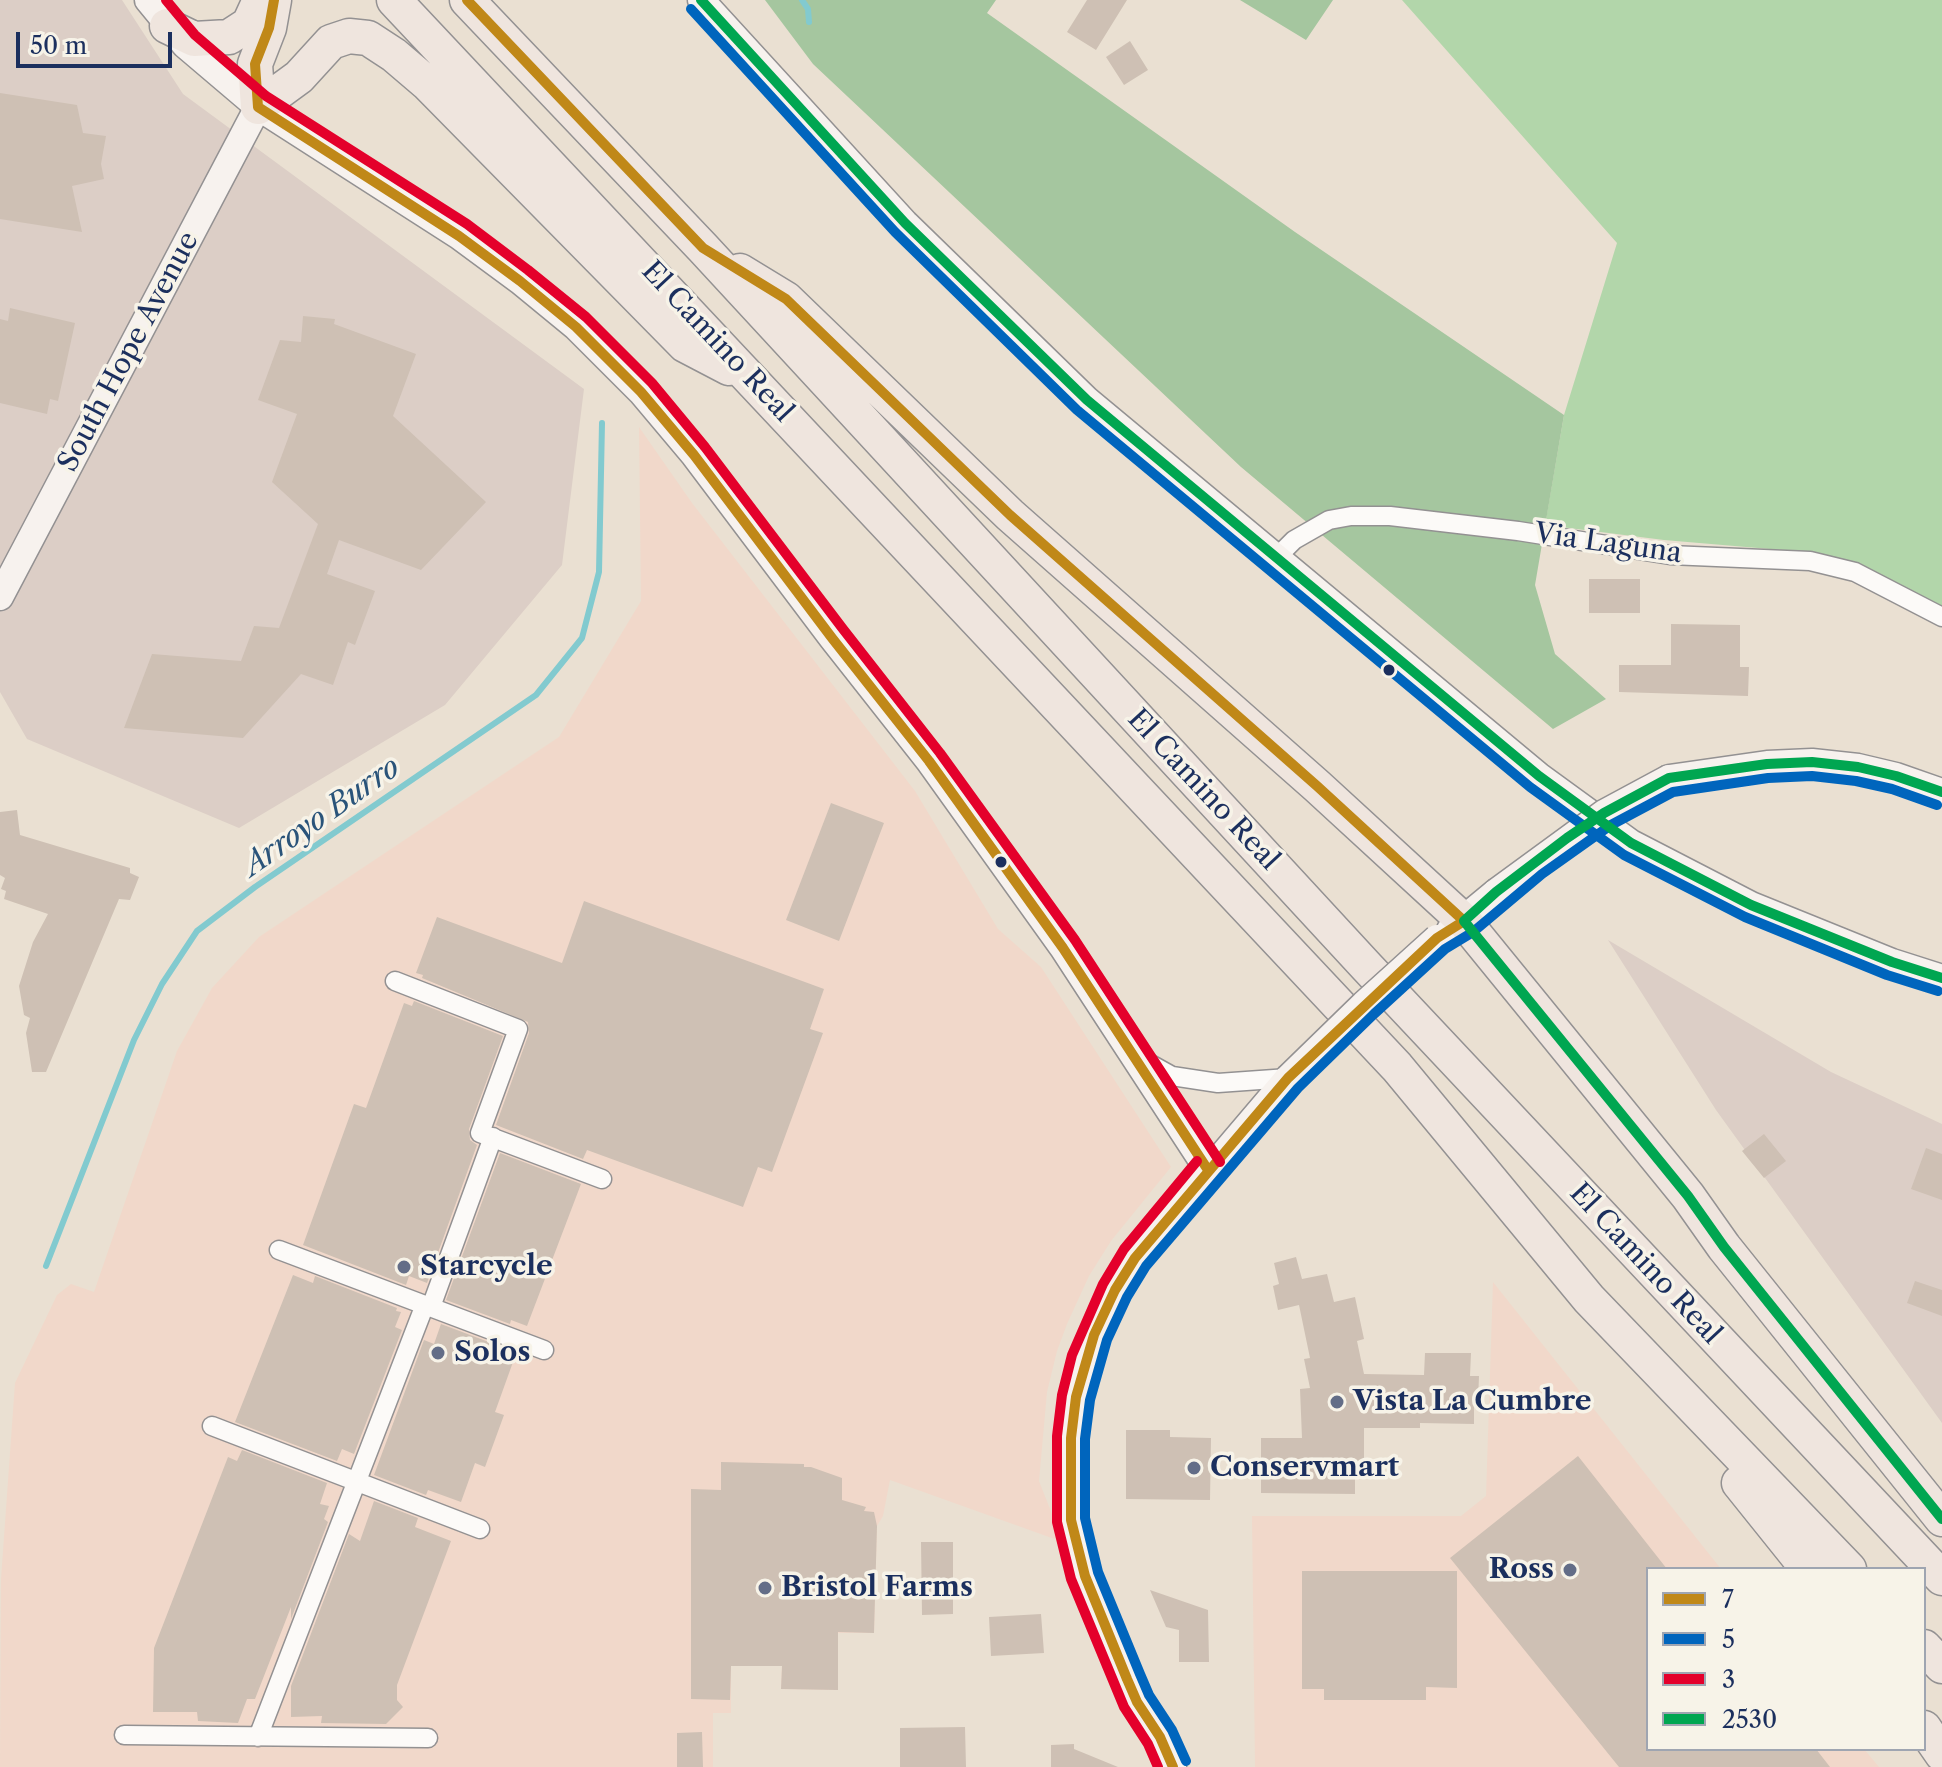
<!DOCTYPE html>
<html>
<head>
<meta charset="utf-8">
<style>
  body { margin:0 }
  #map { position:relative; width:1942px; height:1767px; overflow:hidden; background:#eae0d2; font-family:"Libre Caslon Text",serif }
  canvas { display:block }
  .legend { position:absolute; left:1646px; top:1567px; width:280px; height:184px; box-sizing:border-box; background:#f7f3e8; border:2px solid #9fa5b1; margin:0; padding:10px 14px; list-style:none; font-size:24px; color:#1b2f5e }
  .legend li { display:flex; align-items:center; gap:16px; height:40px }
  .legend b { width:40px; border:2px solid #9fa5b1 }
  .scale { position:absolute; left:16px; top:32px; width:156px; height:36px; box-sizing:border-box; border:4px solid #1b2f5e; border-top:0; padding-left:10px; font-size:24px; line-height:28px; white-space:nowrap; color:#1b2f5e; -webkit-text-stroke:6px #f7f3e8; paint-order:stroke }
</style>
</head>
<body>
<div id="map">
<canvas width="1942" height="1767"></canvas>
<ul class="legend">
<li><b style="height:10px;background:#c08818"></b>7</li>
<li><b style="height:10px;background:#0065bd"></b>5</li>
<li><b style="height:10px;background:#e4002b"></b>3</li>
<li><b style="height:10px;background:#00a651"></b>2530</li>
</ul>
<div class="scale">50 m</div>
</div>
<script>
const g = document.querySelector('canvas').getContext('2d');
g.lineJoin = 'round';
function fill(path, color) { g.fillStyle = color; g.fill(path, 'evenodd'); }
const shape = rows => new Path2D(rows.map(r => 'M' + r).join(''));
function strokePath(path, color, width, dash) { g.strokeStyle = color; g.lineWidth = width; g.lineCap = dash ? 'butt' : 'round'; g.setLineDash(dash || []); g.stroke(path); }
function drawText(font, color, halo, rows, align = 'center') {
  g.font = font + ' "Libre Caslon Text",serif'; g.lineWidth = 7; g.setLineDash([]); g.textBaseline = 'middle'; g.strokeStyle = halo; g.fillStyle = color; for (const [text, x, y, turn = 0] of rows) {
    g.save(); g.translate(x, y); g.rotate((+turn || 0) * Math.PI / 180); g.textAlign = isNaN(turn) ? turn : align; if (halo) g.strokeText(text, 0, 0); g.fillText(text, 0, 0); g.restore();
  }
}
const built = shape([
  [639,427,692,503,915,791,998,929,1041,967,1171,1167,1111,1241,1089,1276,1067,1324,1057,1351,1047,1392,1039,1481,1063,1542,890,1480,883,1516,877,1526,874,1633,838,1633,838,1690,781,1689,782,1666,731,1666,731,1713,713,1713,713,1767,0,1767,1,1579,15,1383,57,1295,71,1284,94,1292,177,1051,212,988,259,937,559,737,641,601],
  [1493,1282,1721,1569,1648,1569,1648,1749,1864,1749,1879,1767,1255,1767,1252,1516,1461,1516,1486,1496]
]);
const industrial = shape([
  [0,0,122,0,183,94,584,389,562,565,445,705,239,828,27,739,0,692],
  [1608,940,1831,1072,1942,1124,1942,1423,1716,1110]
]);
const green = shape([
  [1402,0,1942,0,1942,607,1805,552,1664,540,1545,525,1564,415,1617,243]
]);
const forest = shape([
  [765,0,996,0,987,13,1295,232,1564,415,1535,585,1555,654,1606,699,1553,729,1241,467,813,64],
  [1240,0,1333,0,1306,40]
]);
const stream = shape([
  [802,0,808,9,809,22],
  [46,1266,134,1040,162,984,197,931,255,887,536,695,582,638,599,572,602,423]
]);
const building = shape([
  [1087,0,1127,0,1096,50,1067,32],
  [1130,41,1148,70,1124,85,1106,57],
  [0,93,77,105,83,133,106,136,101,164,104,179,72,186,82,232,0,219],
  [10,308,75,323,58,401,50,399,47,414,0,403,0,319,8,321],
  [303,316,335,319,334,324,416,354,393,416,486,502,421,570,339,540,327,574,375,591,355,645,348,642,333,685,301,674,243,738,124,728,152,654,241,661,254,626,279,628,318,524,272,482,297,414,258,400,280,340,301,342],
  [1589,579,1640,579,1640,613,1589,613],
  [1671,624,1740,625,1740,667,1749,667,1748,696,1619,692,1619,665,1671,665],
  [831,803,884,823,839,941,786,920],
  [17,810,20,835,130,868,130,873,139,877,130,900,119,899,46,1072,32,1072,26,1033,30,1018,24,1015,19,986,33,942,48,914,4,899,6,891,1,889,5,878,0,875,0,812],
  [584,901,824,989,810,1029,823,1033,772,1172,758,1167,743,1207,587,1150,583,1159,496,1125,529,1033,528,1022,422,978,423,975,416,973,437,917,562,963],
  [414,1001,503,1036,469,1129,470,1140,477,1145,427,1283,409,1276,406,1285,303,1245,354,1104,366,1108,404,1003,412,1006],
  [1764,1134,1786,1161,1764,1178,1742,1151],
  [1926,1148,1942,1154,1942,1200,1911,1189],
  [500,1153,581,1184,527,1326,511,1320,510,1324,446,1300],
  [1296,1257,1302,1279,1327,1274,1334,1302,1355,1297,1364,1339,1357,1341,1364,1374,1424,1375,1425,1353,1471,1353,1470,1376,1479,1376,1478,1401,1474,1401,1474,1424,1420,1423,1420,1428,1364,1428,1364,1462,1355,1462,1355,1494,1261,1493,1261,1438,1302,1438,1300,1389,1310,1388,1304,1359,1310,1358,1299,1305,1278,1310,1273,1286,1279,1284,1274,1263],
  [293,1275,313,1283,315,1276,397,1308,396,1311,401,1312,395,1327,402,1330,354,1454,342,1449,337,1461,235,1422],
  [1915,1281,1942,1290,1942,1316,1907,1303],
  [441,1324,502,1347,498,1356,513,1362,495,1412,504,1415,485,1467,475,1463,461,1502,428,1490,426,1495,374,1475,424,1340,434,1344],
  [1126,1430,1170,1430,1170,1437,1211,1438,1210,1500,1126,1499],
  [242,1450,327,1483,320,1504,329,1506,324,1519,328,1522,291,1619,291,1607,255,1699,247,1699,238,1723,198,1721,197,1712,153,1712,154,1648,228,1457,237,1461],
  [1578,1456,1667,1569,1648,1569,1648,1749,1816,1749,1830,1767,1619,1767,1450,1558],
  [721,1462,804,1464,804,1467,811,1467,842,1478,842,1500,866,1507,864,1511,874,1512,877,1526,874,1633,838,1632,838,1690,781,1689,782,1666,731,1666,730,1700,691,1699,691,1489,721,1490],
  [374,1501,418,1518,415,1527,451,1541,397,1685,397,1700,403,1707,386,1724,321,1723,322,1716,291,1717,291,1686,349,1534,360,1541],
  [921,1542,953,1542,953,1614,922,1615],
  [1302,1571,1457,1571,1457,1688,1426,1687,1426,1700,1324,1700,1324,1689,1302,1689],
  [1150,1590,1208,1610,1209,1662,1179,1662,1179,1630,1166,1627],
  [1041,1614,1044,1653,991,1656,989,1617],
  [965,1727,966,1767,900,1767,900,1728],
  [702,1732,703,1767,677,1767,677,1733],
  [1074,1744,1074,1749,1118,1767,1051,1767,1051,1745]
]);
const street = shape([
  [1276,558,1294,540,1329,520,1351,516,1390,516,1518,531,1670,555,1810,561,1855,572,1942,617],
  [395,981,518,1029,480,1133,602,1179],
  [1136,1056,1172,1076,1218,1083,1288,1078],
  [279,1250,544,1350],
  [431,1307,493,1137],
  [212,1426,480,1529],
  [124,1735,428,1738],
  [258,1737,424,1307]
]);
const secondary = shape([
  [148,0,185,45,258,107,459,236,520,281,576,327,641,392,694,455,832,638,929,761,1063,948,1208,1170],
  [701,0,905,223,1087,400,1539,776,1631,843,1751,905,1892,962,1942,978],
  [0,597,258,107],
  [1669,778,1767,764,1812,762,1858,767,1896,776,1942,792],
  [1450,930,1496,892],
  [1173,1767,1160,1737,1137,1702,1087,1581,1076,1547,1071,1520,1069,1481,1076,1397,1094,1335,1115,1290,1135,1258,1288,1078]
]);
const highway = shape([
  [394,0,1397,1067,1589,1299,1849,1569],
  [467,0,703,248,1367,967,1942,1578],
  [167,26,194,39,229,37,249,24,260,0],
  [258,107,299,77,331,42,349,36,368,38,394,55,428,84,685,345,729,368],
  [258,107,255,64,269,28,274,0],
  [740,271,786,299,1010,515,1317,786,1464,921,1688,1196,1724,1247,1942,1519],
  [1739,1483,1808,1569],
  [1924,1647,1942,1666],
  [1924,1728,1942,1754]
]);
const secondaryBridge = shape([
  [1496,892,1604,813,1669,778],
  [1288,1078,1364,1004,1437,938]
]);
const bus1 = shape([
  [467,0,703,248,786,299,1010,515,1317,786,1464,921],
  [258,107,459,236,520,281,576,327,641,392,694,455,832,638,929,761,1063,948,1208,1170],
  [258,107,255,64,269,28,274,0],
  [1173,1767,1160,1737,1137,1702,1127,1679,1085,1576,1071,1520,1071,1438,1076,1397,1094,1335,1115,1290,1135,1258,1288,1078,1437,938,1464,921]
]);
const bus2 = shape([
  [691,9,895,232,1077,410,1530,787,1624,855,1745,917,1887,975,1938,991],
  [1186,1761,1172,1730,1149,1695,1140,1674,1098,1572,1085,1518,1085,1439,1090,1400,1107,1340,1127,1297,1146,1266,1298,1088,1374,1014,1445,949,1473,932,1542,874,1611,825,1673,792,1768,778,1812,776,1856,781,1892,789,1937,805]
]);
const bus3 = shape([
  [166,0,195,35,266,96,467,224,528,270,586,317,652,383,705,447,843,629,940,753,1075,940,1220,1162],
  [1158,1767,1148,1744,1124,1707,1071,1579,1057,1522,1057,1436,1062,1395,1072,1355,1103,1284,1124,1249,1197,1161]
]);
const bus4 = shape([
  [701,0,905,223,1087,400,1539,776,1631,843,1751,905,1892,962,1942,978],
  [1942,792,1896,776,1858,767,1812,762,1767,764,1669,778,1604,813,1567,838,1496,892,1464,921,1688,1196,1724,1247,1942,1519]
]);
const markers = [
  [1389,670,7,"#1b2f5e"],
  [1001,862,7,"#1b2f5e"],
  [404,1267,8,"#636d87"],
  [438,1353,8,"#636d87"],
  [1337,1402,8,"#636d87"],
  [1194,1468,8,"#636d87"],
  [1570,1570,8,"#636d87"],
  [765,1588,8,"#636d87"]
];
const streetNames = [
  ["El Camino Real",717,342,47],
  ["South Hope Avenue",129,352,-62],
  ["Via Laguna",1608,544,8],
  ["El Camino Real",1203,790,47],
  ["El Camino Real",1645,1264,47]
];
const poiNames = [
  ["Starcycle",420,1267],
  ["Solos",454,1353],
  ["Vista La Cumbre",1353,1402],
  ["Conservmart",1210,1468],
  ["Ross",1554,1570,"right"],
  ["Bristol Farms",781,1588]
];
const waterNames = [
  ["Arroyo Burro",322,817,-35]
];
fill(built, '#f1d8ca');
fill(industrial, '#dccec6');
fill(green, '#b2d6aa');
fill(forest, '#a5c69f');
strokePath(stream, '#82cacf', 6);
fill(building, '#cec0b4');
strokePath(street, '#939192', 21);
strokePath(secondary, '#939192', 29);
strokePath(highway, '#939192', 37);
strokePath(street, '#fcfaf8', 18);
strokePath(secondary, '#f7f2ee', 26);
strokePath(highway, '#efe5de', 34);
strokePath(secondaryBridge, '#939192', 29, []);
strokePath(secondaryBridge, '#f7f2ee', 26);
strokePath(bus1, '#c08818', 10);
strokePath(bus2, '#0065bd', 10);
strokePath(bus3, '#e4002b', 10);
strokePath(bus4, '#00a651', 10);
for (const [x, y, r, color] of markers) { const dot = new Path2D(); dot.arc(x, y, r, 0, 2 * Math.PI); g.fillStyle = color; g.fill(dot); strokePath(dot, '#f7f3e8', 3); }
drawText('28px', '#1b2f5e', '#f7f3e8', streetNames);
drawText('bold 28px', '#1b2f5e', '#f7f3e8', poiNames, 'left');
drawText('italic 30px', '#2a547a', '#f7f3e8', waterNames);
</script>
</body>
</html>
